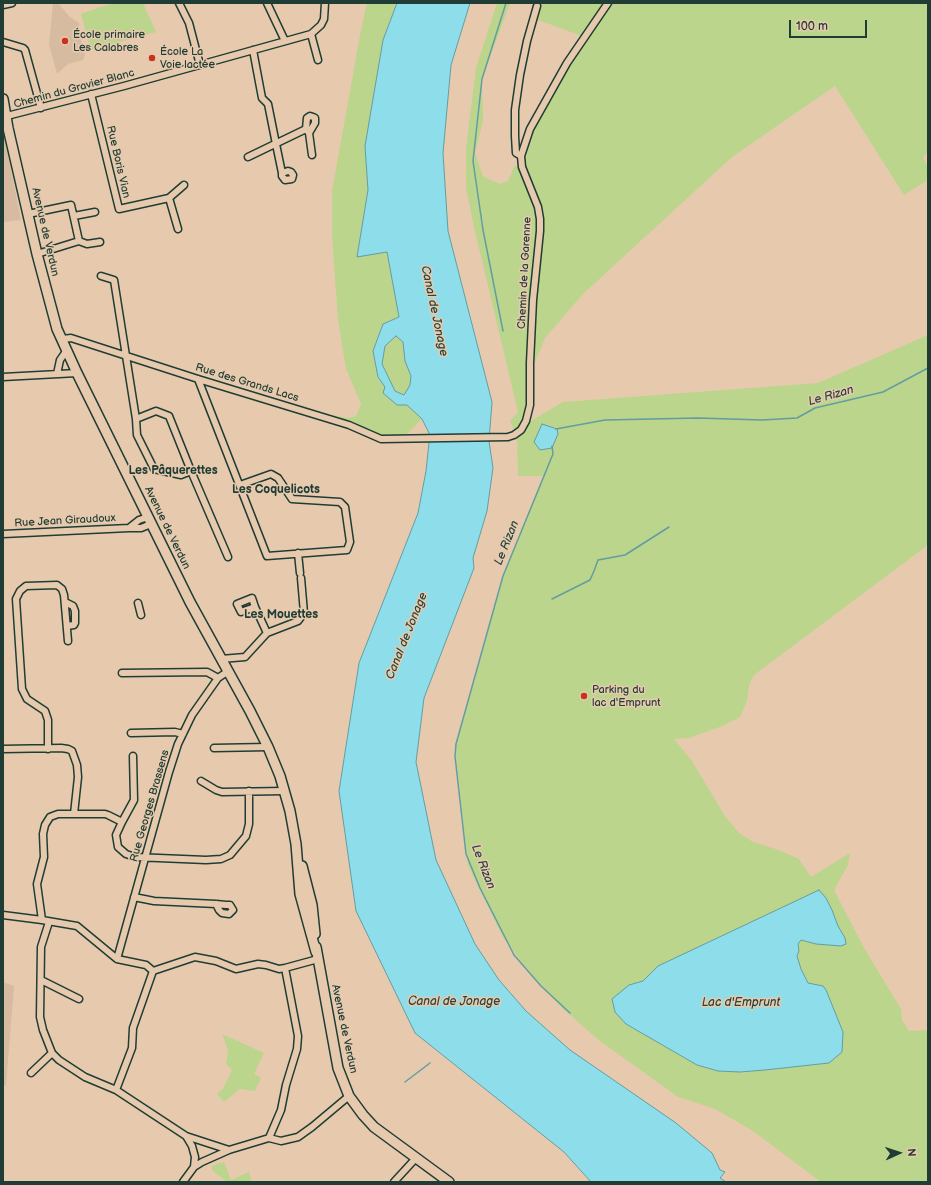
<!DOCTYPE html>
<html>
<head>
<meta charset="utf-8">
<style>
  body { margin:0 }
  #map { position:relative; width:931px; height:1185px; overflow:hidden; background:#e7caae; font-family:"Balsamiq Sans",sans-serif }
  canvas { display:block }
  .frame { position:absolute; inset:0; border:4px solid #1f3d34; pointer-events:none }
  .north { position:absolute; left:879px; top:1133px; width:40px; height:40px; -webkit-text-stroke:3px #e7caae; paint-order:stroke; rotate:87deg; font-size:11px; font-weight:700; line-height:16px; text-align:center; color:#1f3d34 }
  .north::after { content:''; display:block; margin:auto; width:14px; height:18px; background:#1f3d34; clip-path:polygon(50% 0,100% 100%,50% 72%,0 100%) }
  .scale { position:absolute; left:789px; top:20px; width:78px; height:18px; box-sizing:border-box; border:2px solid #1f3d34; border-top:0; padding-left:5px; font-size:12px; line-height:14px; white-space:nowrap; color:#1f3d34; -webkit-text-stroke:3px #e7caae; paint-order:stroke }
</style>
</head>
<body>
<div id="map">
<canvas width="931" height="1185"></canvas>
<div class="frame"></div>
<div class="north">N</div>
<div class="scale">100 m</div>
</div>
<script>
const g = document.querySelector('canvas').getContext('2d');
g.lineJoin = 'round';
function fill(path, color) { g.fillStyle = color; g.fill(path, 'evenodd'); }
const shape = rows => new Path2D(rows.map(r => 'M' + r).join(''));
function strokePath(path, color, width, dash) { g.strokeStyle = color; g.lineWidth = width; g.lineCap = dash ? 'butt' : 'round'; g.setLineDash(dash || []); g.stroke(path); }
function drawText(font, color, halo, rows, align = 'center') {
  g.font = font + ' "Balsamiq Sans",sans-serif'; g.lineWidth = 3; g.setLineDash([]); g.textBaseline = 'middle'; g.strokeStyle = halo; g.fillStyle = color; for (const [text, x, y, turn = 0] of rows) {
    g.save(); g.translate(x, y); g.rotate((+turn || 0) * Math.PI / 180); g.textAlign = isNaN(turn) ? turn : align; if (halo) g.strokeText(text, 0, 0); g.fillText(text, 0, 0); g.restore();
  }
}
const built = shape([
  [53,3,58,3,70,17,79,23,80,37,85,55,83,60,68,64,57,74,49,45],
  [3,129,21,220,3,222],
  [3,982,14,986,6,1086,3,1084]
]);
const green = shape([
  [115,3,143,3,156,32,91,50,81,14,97,8],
  [367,3,397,3,383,40,365,146,368,190,357,256,387,251,399,317,383,324,373,351,378,377,397,405,407,405,422,419,406,435,395,437,381,437,329,417,332,415,348,418,356,416,361,404,346,369,338,320,332,236,332,191,361,30],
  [497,3,510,3,482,79,483,121,475,153,483,176,499,184,508,181,515,165,520,168,521,151,584,37,536,19,541,3,928,3,928,152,923,157,924,160,928,167,928,180,904,195,835,86,732,157,583,294,545,338,533,367,529,422,563,402,818,383,928,335,928,545,754,675,749,685,747,701,740,717,720,727,689,738,674,739,692,761,725,816,739,833,753,842,776,849,799,859,811,877,850,853,848,865,834,890,864,948,901,1009,902,1020,909,1031,928,1030,928,1182,821,1182,753,1131,715,1109,678,1097,600,1041,562,1008,532,977,503,937,468,866,455,747,503,575,543,476,518,476,517,436,510,421,518,412,474,227,466,188,466,148,476,68],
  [819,890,832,910,838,926,845,938,841,946,816,944,801,940,798,944,799,951,797,956,801,969,808,983,823,986,829,1063,765,1070,740,1072,718,1071,697,1065,626,1024,629,985,643,981,658,966],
  [396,336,403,342,405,361,411,376,410,385,404,395,395,391,382,364,385,346],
  [222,1034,264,1053,254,1074,261,1078,255,1091,240,1089,224,1102,217,1094,223,1089,232,1070,226,1064,228,1050],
  [224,1162,231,1180,249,1172,252,1182,227,1182,213,1171,211,1166]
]);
const water = shape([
  [397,3,470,3,451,65,443,153,448,231,492,402,489,441,493,468,487,511,473,558,474,568,424,698,416,762,436,860,475,944,499,980,526,1011,570,1050,676,1123,712,1153,720,1170,725,1172,720,1178,726,1182,591,1182,564,1152,415,1033,356,911,339,791,359,663,418,513,426,471,429,443,429,433,422,419,407,405,397,405,383,393,385,387,378,377,373,351,383,324,399,317,387,252,357,257,368,190,365,146,383,40,397,3],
  [396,336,403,342,405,361,411,376,410,385,404,395,395,391,382,364,385,346,396,336],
  [542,424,557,429,558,434,552,448,540,450,534,442,542,424],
  [819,890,826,898,832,910,838,926,845,938,846,944,841,946,816,944,801,940,798,944,799,951,797,956,801,969,808,983,823,986,826,990,843,1032,842,1052,829,1063,765,1070,740,1072,718,1071,697,1065,626,1024,615,1012,612,999,629,985,643,981,658,966,819,890]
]);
const stream = shape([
  [503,331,483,230,473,161,482,79,506,3],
  [556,429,605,420,698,418,762,420,797,418,815,408,883,392,928,368],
  [552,446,553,454,503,576,456,744,455,756,466,854,480,888,514,955,541,986,570,1013],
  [552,599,590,580,594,571,598,560,625,555,669,527],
  [405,1082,430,1063]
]);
const street = shape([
  [179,3,189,23,200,65],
  [267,3,285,41],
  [3,5,12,3],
  [311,34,318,60],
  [3,42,23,48,25,50,41,108],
  [253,50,262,98,268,104,276,144,282,173,282,176,285,180,292,179,293,175,291,172,288,171,282,173],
  [91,94,119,209,169,198,178,229],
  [3,117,124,86,311,34,321,25,324,19,325,3],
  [306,129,307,118,310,116,313,117,315,118,315,123,309,133],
  [521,156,516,153,515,136,515,110,520,75,527,41,537,6],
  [248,157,306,129,309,133,312,155],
  [169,198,184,185],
  [28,214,71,205,79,241,37,254],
  [74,216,95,212],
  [79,241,87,244,100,242],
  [101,276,114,280,136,419,137,435,154,469,181,475,191,471],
  [62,339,71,338,198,379,349,425,381,439,508,437,514,435,521,430,526,421,530,405,530,363,533,300,540,231,540,219,538,207,522,167,521,156,530,129,567,63,608,3],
  [57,374,60,360,67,350],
  [3,377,77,373],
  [198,379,267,556,347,550,350,542,345,507,340,502,292,499,278,478,271,474,240,485],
  [136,419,156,411,169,416,191,471,228,557],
  [129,528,141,528,151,524],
  [3,534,129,528,139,520,148,517],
  [298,553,300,573],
  [65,602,73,606,75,611,75,623,74,625,67,626],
  [138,603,141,615],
  [255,607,252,598,237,604,241,612,255,607,267,633],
  [221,659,245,657,267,633,298,621,304,613,301,578],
  [122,673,207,672,218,678],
  [131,733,175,732,183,734],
  [214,748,268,747],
  [3,749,61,748,68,749,72,751,77,765,78,777,74,814],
  [48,749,48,720,45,711,27,699,22,689,16,599,20,591,26,586,57,585,62,589,64,595,68,641],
  [133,756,134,800,122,822,116,835,118,847,126,854,135,857,206,860,221,859,230,855,246,836,249,824,249,791],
  [201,781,216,790,222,792,285,791],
  [122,822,108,815,105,814,58,814,50,817,45,825,43,834,44,857,37,884,42,920,77,926,117,959,146,965,153,971,195,957,216,961,236,969,258,964,266,965,279,969,285,968,318,959],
  [134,897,154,901,216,904,226,905,230,905,233,910,229,914,222,913,219,910,216,904],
  [3,915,42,920],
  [49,922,41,947,40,1017,43,1030,52,1053,59,1060,85,1077,116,1090,186,1136,229,1150],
  [117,959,169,772,178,744,192,715,218,678,227,672],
  [41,980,79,999],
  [31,1073,52,1053],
  [116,1090,132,1048,133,1028,153,971],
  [186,1136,192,1146,195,1157,194,1167],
  [269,1138,281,1110,286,1085,297,1049,298,1036,285,968],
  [183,1182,194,1167,202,1162,229,1150,269,1138,281,1141,298,1137,312,1127,349,1096],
  [394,1182,416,1158]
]);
const secondary = shape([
  [3,99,8,128,37,254,57,329,77,373,190,602,250,711,268,747,280,776,290,811,296,844,300,894,316,952],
  [302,866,312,905,315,934],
  [316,947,338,1068,349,1096,363,1115,374,1127,449,1182]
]);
const markers = [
  [65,41,4,"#c8321e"],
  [152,58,4,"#c8321e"],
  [584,696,4,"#c8321e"]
];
const poiNames = [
  ["École primaire",73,35],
  ["Les Calabres",73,48],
  ["École La",160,52],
  ["Voie lactée",160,65],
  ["Parking du",592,690],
  ["lac d'Emprunt",592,703]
];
const streetNames = [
  ["Chemin du Gravier Blanc",74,89,-15],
  ["Rue Boris Vian",118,162,77],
  ["Avenue de Verdun",45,232,77],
  ["Chemin de la Garenne",525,273,-87],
  ["Rue des Grands Lacs",247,383,17],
  ["Rue Jean Giraudoux",65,521,-3],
  ["Avenue de Verdun",167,528,64],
  ["Rue Georges Brassens",150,806,-74],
  ["Avenue de Verdun",344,1029,78]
];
const waterNames = [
  ["Canal de Jonage",434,311,78],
  ["Le Rizan",831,396,-16],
  ["Le Rizan",507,543,-68],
  ["Canal de Jonage",407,636,-68],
  ["Le Rizan",483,867,69],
  ["Canal de Jonage",454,1002],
  ["Lac d'Emprunt",741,1003]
];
const neighbourhoodNames = [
  ["Les Pâquerettes",173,471],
  ["Les Coquelicots",276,490],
  ["Les Mouettes",281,615]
];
fill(built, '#d7bba1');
fill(green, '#bbd58c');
fill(water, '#8eddeb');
strokePath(water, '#629da2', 1);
strokePath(stream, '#629da2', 1.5);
strokePath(street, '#1f3d34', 9);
strokePath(secondary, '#1f3d34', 12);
strokePath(street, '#e7caae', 6);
strokePath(secondary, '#e7caae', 9);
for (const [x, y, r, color] of markers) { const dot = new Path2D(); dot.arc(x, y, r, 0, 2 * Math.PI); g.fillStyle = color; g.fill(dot); strokePath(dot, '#e7caae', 1.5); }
drawText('11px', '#1f3d34', '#e7caae', poiNames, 'left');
drawText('11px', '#1f3d34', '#e7caae', streetNames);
drawText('italic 12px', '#25453d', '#e7caae', waterNames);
drawText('bold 12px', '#1f3d34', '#e7caae', neighbourhoodNames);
</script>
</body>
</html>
